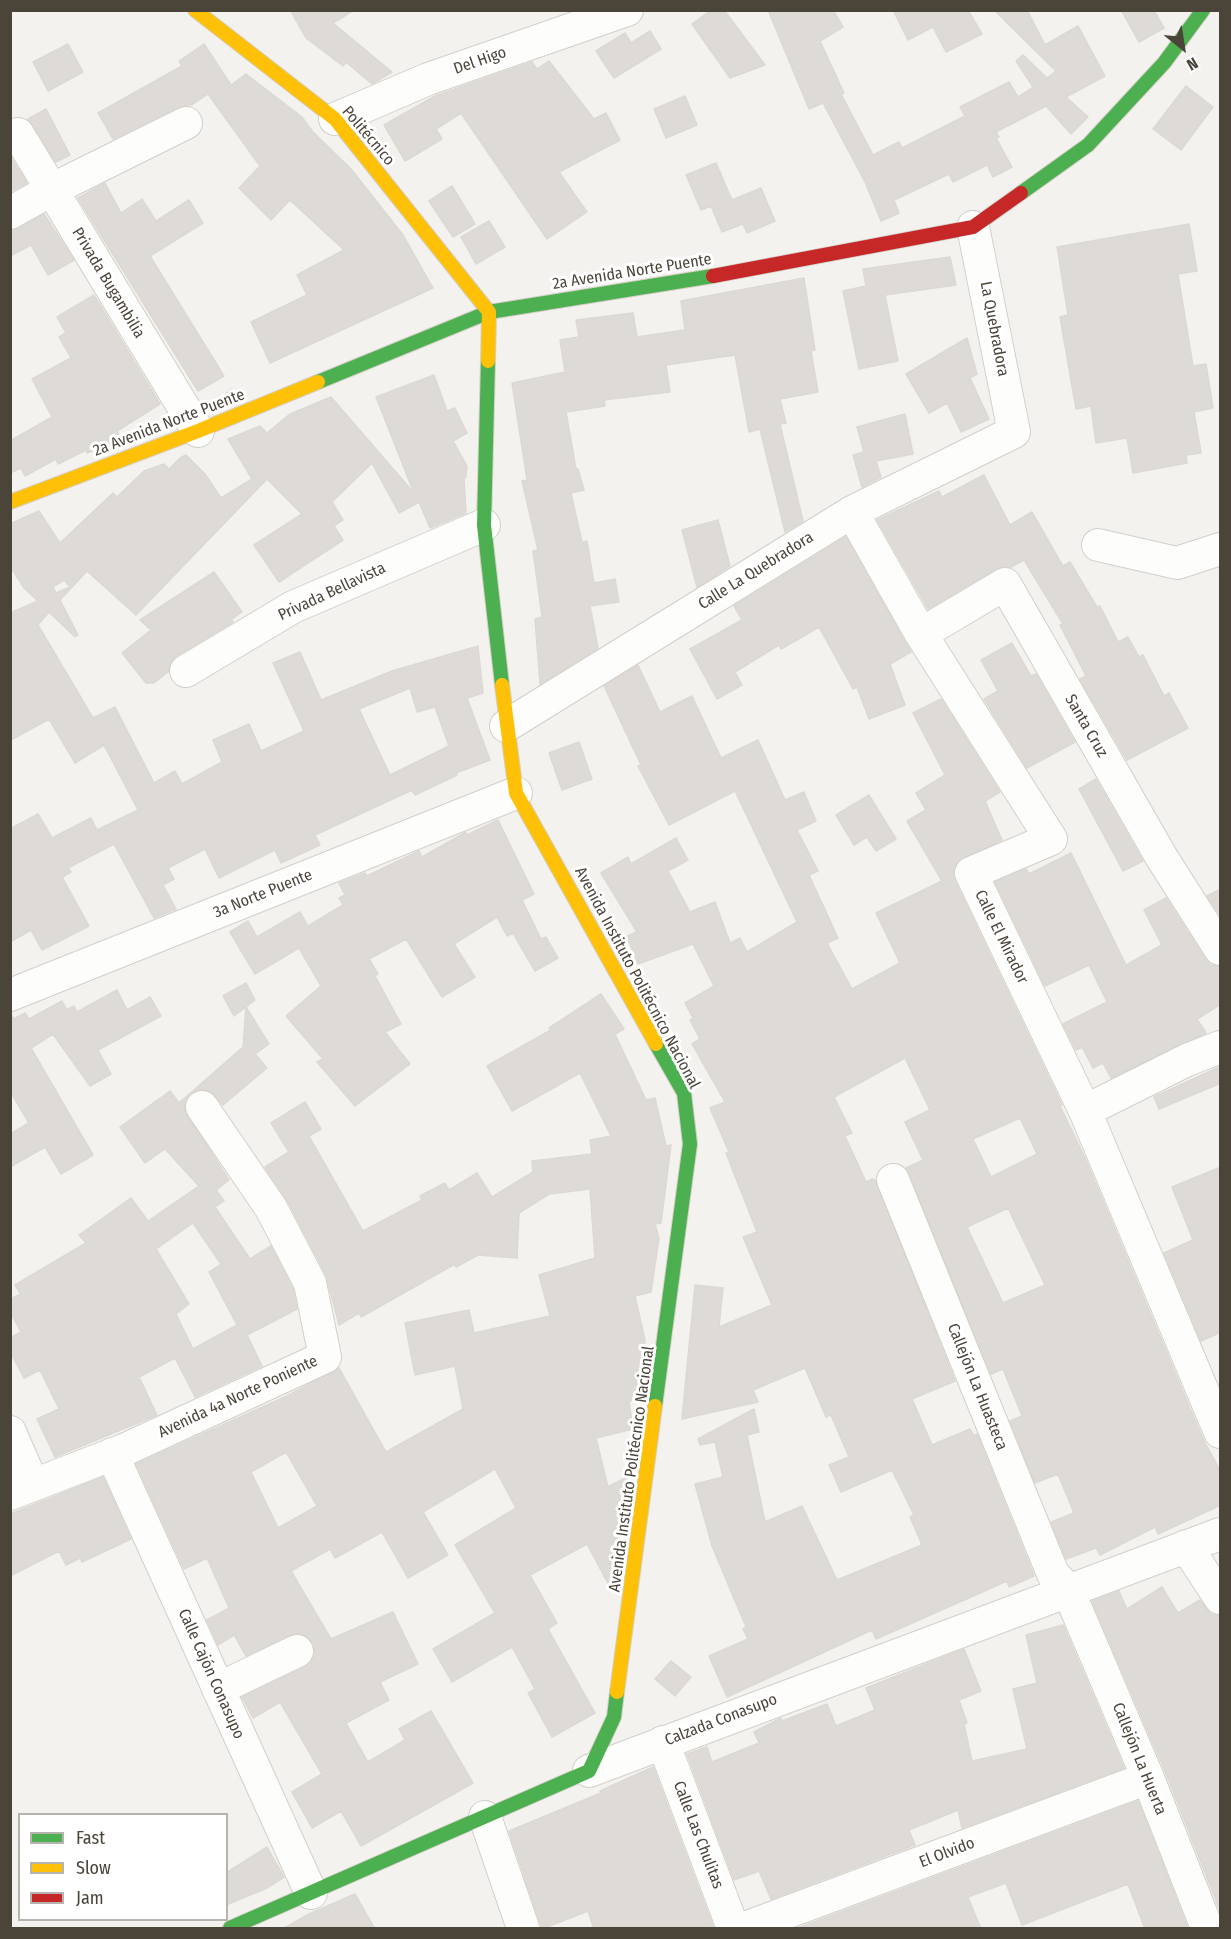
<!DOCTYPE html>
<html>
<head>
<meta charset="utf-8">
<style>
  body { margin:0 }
  #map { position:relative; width:1231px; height:1939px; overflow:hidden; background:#f4f2ee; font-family:"Fira Sans Condensed",sans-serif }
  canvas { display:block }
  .frame { position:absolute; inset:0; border:12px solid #4b4439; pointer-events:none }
  .legend { position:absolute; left:18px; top:1813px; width:210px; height:108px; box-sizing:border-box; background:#fff; border:2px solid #b7b4b0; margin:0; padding:8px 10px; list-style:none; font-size:18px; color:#4b4439 }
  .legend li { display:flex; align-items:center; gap:12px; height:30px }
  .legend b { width:30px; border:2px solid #b7b4b0 }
  .north { position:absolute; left:1153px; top:18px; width:60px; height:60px; -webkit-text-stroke:4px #fff; paint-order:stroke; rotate:150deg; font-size:16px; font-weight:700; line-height:24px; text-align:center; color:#4b4439 }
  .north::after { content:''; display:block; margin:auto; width:21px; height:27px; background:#4b4439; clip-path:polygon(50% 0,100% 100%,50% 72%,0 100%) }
</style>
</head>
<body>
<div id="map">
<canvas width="1231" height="1939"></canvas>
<div class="frame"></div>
<ul class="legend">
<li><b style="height:8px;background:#4caf50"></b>Fast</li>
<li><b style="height:8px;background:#ffc107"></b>Slow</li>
<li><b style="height:8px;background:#c62828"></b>Jam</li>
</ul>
<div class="north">N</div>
</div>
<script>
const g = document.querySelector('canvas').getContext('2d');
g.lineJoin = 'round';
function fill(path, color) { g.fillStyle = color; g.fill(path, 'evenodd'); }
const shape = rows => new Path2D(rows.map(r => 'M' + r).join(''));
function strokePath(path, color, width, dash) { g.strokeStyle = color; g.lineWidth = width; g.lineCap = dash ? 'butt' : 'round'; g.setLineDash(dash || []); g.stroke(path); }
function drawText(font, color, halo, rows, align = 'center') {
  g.font = font + ' "Fira Sans Condensed",sans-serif'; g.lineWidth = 6; g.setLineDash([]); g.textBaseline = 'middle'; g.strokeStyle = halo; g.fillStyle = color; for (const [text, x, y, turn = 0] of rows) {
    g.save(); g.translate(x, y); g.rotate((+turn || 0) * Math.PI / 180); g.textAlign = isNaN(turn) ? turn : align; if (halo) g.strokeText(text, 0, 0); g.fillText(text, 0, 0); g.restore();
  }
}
const building = shape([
  [290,10,354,10,333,23,392,72,372,84,346,62,343,66,306,38,290,10],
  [711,10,724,10,765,65,730,78,692,24,711,10],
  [768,10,833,10,843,27,820,41,844,93,841,94,873,155,899,142,902,148,965,116,960,107,1009,82,1018,97,1033,87,1016,61,1023,55,1047,78,1056,71,994,10,1027,10,1045,45,1078,26,1105,76,1066,97,1088,117,1071,134,1046,106,996,132,999,137,996,138,1012,167,993,177,987,165,953,182,949,174,894,200,899,213,881,221,865,182,823,103,809,109,768,10],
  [893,10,968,10,982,34,946,52,933,27,908,40,893,10],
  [1121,10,1154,10,1164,28,1139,42,1121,10],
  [650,31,661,49,614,78,596,51,625,33,631,43,650,31],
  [68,44,83,72,48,91,33,62,68,44],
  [204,44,231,85,246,74,302,117,312,131,351,169,403,235,433,288,270,363,251,322,307,295,297,275,344,250,290,200,271,220,239,188,260,166,208,94,190,106,178,107,113,139,98,113,182,66,179,61,204,44],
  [549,61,594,119,606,113,620,140,559,172,587,212,547,239,461,113,436,129,442,139,405,161,384,125,435,96,532,62,537,69,549,61],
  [1186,86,1213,107,1181,150,1153,129,1186,86],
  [685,96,697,125,666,138,654,109,685,96],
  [46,109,70,155,56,162,28,119,46,109],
  [10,156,27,183,10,192,10,156],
  [716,163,732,200,761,188,775,221,747,233,743,224,722,232,711,206,701,210,686,175,716,163],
  [105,183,121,213,142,199,156,221,189,200,203,223,150,256,224,376,198,391,78,198,105,183],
  [452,186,475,224,453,237,429,201,452,186],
  [44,214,74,260,48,275,31,245,10,256,10,231,44,214],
  [489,221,505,247,476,264,461,237,489,221],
  [1189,224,1197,271,1178,274,1193,366,1206,364,1213,408,1194,412,1201,453,1186,455,1187,463,1133,473,1127,438,1096,443,1091,406,1076,409,1060,317,1068,315,1057,247,1189,224],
  [950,257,956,285,885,295,898,361,859,369,843,291,866,286,863,269,950,257],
  [804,278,815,350,811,351,818,392,780,399,786,423,780,424,803,521,785,532,760,429,749,432,735,355,666,365,670,392,604,400,605,406,566,412,576,469,578,469,584,490,571,493,582,542,587,541,594,583,615,579,619,602,590,606,598,648,540,684,535,619,542,617,533,551,538,550,522,481,527,480,512,383,565,372,560,340,579,337,576,320,633,313,637,337,685,330,681,301,804,278],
  [94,295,160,404,117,431,120,437,105,446,87,453,86,450,58,464,56,459,25,476,21,468,10,473,10,441,52,417,32,379,71,358,59,337,66,333,57,317,94,295],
  [967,338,977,374,970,378,989,419,961,432,947,403,929,413,906,374,967,338],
  [434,375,447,411,455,408,467,433,453,441,467,466,466,477,464,479,466,513,430,528,419,502,399,513,372,463,332,502,343,520,334,526,343,540,279,582,254,545,302,514,267,479,136,615,87,571,60,600,78,635,75,637,49,612,38,625,93,718,115,707,154,783,175,771,182,784,222,762,213,740,249,724,261,751,304,731,273,663,300,652,321,700,392,671,478,646,483,693,467,698,490,760,456,773,457,775,415,795,412,790,315,835,320,845,281,863,275,850,219,878,205,849,168,868,174,879,163,885,176,909,154,918,114,844,68,868,71,872,62,877,89,926,42,950,31,930,10,942,10,829,38,814,52,838,91,818,97,830,138,810,104,745,75,763,49,719,11,740,10,613,38,601,24,588,10,566,10,524,39,511,60,543,113,493,117,497,144,471,164,464,169,469,180,458,186,455,205,474,221,498,252,479,228,439,260,426,267,433,290,414,331,397,414,493,376,397,434,375],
  [64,580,70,587,56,593,53,587,64,580],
  [410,688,417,712,435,707,449,746,390,775,359,709,410,688],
  [231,389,235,395,215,404,231,389],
  [905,414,913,454,876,461,881,477,862,487,853,455,864,452,857,427,905,414],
  [984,475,1010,525,1032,512,1063,566,1070,562,1097,607,1100,606,1118,642,1128,637,1139,657,1143,655,1164,696,1169,693,1188,728,1127,760,1080,679,1086,676,1060,625,1063,624,1024,560,1011,567,996,569,928,609,877,520,939,491,942,497,984,475],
  [718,520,730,566,697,587,682,530,718,520],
  [846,537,911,652,890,664,905,705,869,719,857,687,853,689,819,627,781,649,779,645,735,672,742,685,717,699,690,649,742,620,734,606,846,537],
  [214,572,242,612,232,619,233,622,176,656,170,663,168,672,154,683,146,683,122,653,151,630,140,620,214,572],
  [1012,643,1031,676,1036,674,1075,742,1027,768,984,699,998,691,981,660,1012,643],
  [638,665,660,712,692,696,721,758,758,740,785,800,804,792,816,821,797,830,818,871,809,875,838,938,827,943,852,989,900,963,876,913,942,881,907,821,926,810,916,793,945,775,913,713,941,699,1000,792,985,801,1002,840,957,862,953,871,955,881,1062,1105,1060,1106,1085,1158,1203,1439,1221,1472,1221,1505,1158,1534,1155,1527,1100,1555,1096,1548,1066,1559,1051,1522,1074,1513,1058,1474,1035,1483,1010,1421,1022,1416,1003,1369,991,1374,906,1168,923,1160,905,1122,930,1110,905,1058,834,1097,852,1133,845,1136,866,1182,873,1179,876,1181,955,1381,912,1399,932,1445,970,1429,974,1436,977,1434,1034,1576,1009,1587,1007,1581,876,1639,872,1630,727,1697,709,1656,748,1639,743,1629,746,1627,712,1546,695,1484,723,1477,715,1442,700,1445,698,1439,754,1409,759,1432,747,1435,765,1522,802,1506,837,1580,922,1545,910,1517,914,1515,892,1470,841,1492,829,1465,849,1457,831,1415,826,1417,805,1368,753,1390,758,1402,682,1419,695,1285,723,1288,719,1327,772,1305,743,1237,757,1232,726,1153,729,1152,710,1108,725,1102,692,1044,700,1039,690,1020,693,1018,685,1003,714,986,693,944,638,964,627,936,637,932,601,873,628,857,631,864,676,838,688,860,668,871,690,912,715,902,730,943,740,938,747,952,797,922,735,791,669,825,638,766,641,765,604,686,638,665],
  [1020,1118,1037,1154,991,1177,973,1139,1020,1118],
  [1008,1208,1045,1285,1003,1303,967,1227,1008,1208],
  [579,742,592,779,562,790,549,753,579,742],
  [1096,779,1143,861,1123,871,1079,789,1096,779],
  [869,795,896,839,876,851,867,837,854,845,836,815,869,795],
  [498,820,534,894,522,900,541,939,546,937,558,958,535,971,513,933,507,936,497,917,454,944,475,977,442,997,406,939,369,959,378,974,375,976,401,1024,385,1032,410,1064,355,1106,317,1062,323,1059,286,1016,321,986,299,948,255,974,230,932,248,921,257,937,300,912,308,926,343,905,339,898,345,895,339,883,365,873,367,876,419,851,422,857,466,832,467,835,498,820],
  [1071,853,1126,965,1162,945,1144,910,1166,898,1205,959,1211,965,1221,967,1221,1004,1197,1019,1206,1033,1111,1078,1103,1063,1093,1068,1082,1047,1076,1050,1063,1024,1107,1002,1089,965,1045,986,995,882,1026,869,1029,874,1071,853],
  [1221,889,1221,916,1207,896,1221,889],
  [246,983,255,1000,246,1007,269,1044,255,1054,267,1068,223,1105,210,1091,200,1089,192,1092,186,1099,184,1109,229,1180,216,1190,224,1201,215,1207,250,1259,271,1246,293,1289,297,1309,247,1335,262,1366,195,1397,175,1358,139,1377,157,1415,55,1457,37,1419,59,1409,40,1370,24,1378,10,1352,10,1338,21,1332,10,1312,10,1299,21,1294,15,1285,86,1243,79,1235,131,1198,148,1221,199,1186,165,1149,145,1163,120,1127,170,1091,179,1103,243,1047,246,1007,234,1016,223,996,246,983],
  [193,1223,221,1264,209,1272,237,1325,193,1349,176,1314,189,1304,156,1249,193,1223],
  [117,990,127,1010,150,997,161,1016,98,1050,111,1074,90,1086,53,1034,31,1048,93,1155,61,1174,45,1147,10,1167,10,1134,29,1123,10,1091,10,1013,14,1019,25,1013,29,1019,62,1001,67,1010,74,1006,77,1012,117,990],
  [601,994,624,1029,615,1034,646,1100,655,1098,666,1146,671,1145,661,1223,655,1224,659,1238,651,1292,635,1296,645,1340,637,1399,629,1401,633,1429,596,1438,608,1487,627,1477,612,1591,587,1544,530,1575,557,1623,548,1629,595,1713,552,1737,528,1693,535,1689,512,1647,452,1682,433,1649,495,1613,455,1545,516,1508,495,1469,423,1512,448,1555,408,1578,382,1532,335,1558,330,1549,291,1571,331,1639,393,1612,418,1664,380,1682,389,1700,346,1723,368,1762,405,1740,399,1729,431,1711,473,1783,361,1846,341,1811,312,1828,292,1792,322,1774,280,1702,253,1718,242,1697,305,1667,312,1661,315,1653,313,1643,308,1637,299,1633,290,1635,246,1656,234,1635,218,1645,207,1620,229,1608,207,1558,184,1569,136,1464,287,1396,339,1368,386,1452,463,1409,455,1366,415,1375,405,1323,469,1310,474,1333,550,1316,539,1275,595,1258,590,1189,549,1194,519,1213,517,1258,478,1255,456,1267,455,1264,361,1317,359,1313,339,1325,326,1275,287,1200,265,1167,289,1152,271,1123,305,1102,321,1129,309,1136,363,1231,422,1200,420,1196,445,1183,449,1190,477,1173,492,1197,533,1172,532,1161,592,1154,590,1140,611,1136,580,1073,512,1111,487,1066,551,1030,549,1028,601,994],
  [286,1452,317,1506,278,1528,251,1472,286,1452],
  [1221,1066,1221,1083,1159,1109,1154,1097,1221,1066],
  [1221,1167,1221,1332,1201,1341,1164,1253,1193,1240,1172,1187,1221,1167],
  [103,1477,131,1539,82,1562,80,1558,66,1565,59,1551,10,1576,10,1514,103,1477],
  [1162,1587,1178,1613,1200,1600,1211,1614,1221,1616,1221,1913,1165,1771,1092,1601,1119,1591,1127,1609,1162,1587],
  [1063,1625,1124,1768,962,1828,958,1810,909,1830,915,1845,771,1899,759,1871,734,1880,687,1754,707,1747,712,1762,759,1743,754,1732,781,1718,782,1721,827,1704,836,1726,875,1710,866,1688,964,1649,981,1691,959,1700,967,1723,964,1724,972,1761,1027,1749,1013,1689,1037,1683,1026,1635,1063,1625],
  [671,1661,691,1677,675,1696,655,1679,671,1661],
  [653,1767,714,1929,594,1929,588,1911,542,1929,509,1831,601,1793,600,1791,653,1767],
  [1138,1801,1188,1929,1145,1929,1128,1884,1022,1925,1006,1883,968,1897,981,1929,795,1929,1138,1801],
  [267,1847,284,1877,267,1888,226,1905,226,1873,267,1847],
  [355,1894,375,1929,283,1929,309,1914,355,1894]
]);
const street = shape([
  [335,119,428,79,627,10],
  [18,134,198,431],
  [10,213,51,190,186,123],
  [852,512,921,634,1051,839,971,873,1085,1111,1220,1432],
  [1098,545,1177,563,1220,549],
  [921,634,1005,584,1162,858,1220,949],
  [186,671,293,607,484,525],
  [506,726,852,512,1014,432,973,227],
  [10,995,516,793],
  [1085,1111,1187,1060,1220,1047],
  [893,1180,1053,1574,1068,1590,1148,1778,1207,1928],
  [10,1432,33,1485],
  [112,1454,311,1893],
  [10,1494,124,1450,325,1357,310,1283,271,1208,202,1107],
  [1186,1546,1220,1598],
  [218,1689,297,1651],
  [663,1742,733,1928],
  [589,1771,1220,1534],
  [485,1817,523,1928],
  [745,1928,1148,1778]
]);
const fast = shape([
  [1021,193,1088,145,1164,63,1203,10],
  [488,361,484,525,502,685],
  [318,382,489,312,713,276],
  [655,1406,690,1144,684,1093,656,1044],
  [230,1928,589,1771,614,1717,617,1692]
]);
const slow = shape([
  [195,10,335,119,489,312,488,361],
  [10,502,198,431,318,382],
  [502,685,516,793,656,1044],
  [617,1692,655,1406]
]);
const jam = shape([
  [713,276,973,227,1021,193]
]);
const streetNames = [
  ["Del Higo",480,61,-19],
  ["Politécnico",368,136,50],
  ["2a Avenida Norte Puente",632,272,-9],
  ["Privada Bugambilia",108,283,59],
  ["La Quebradora",994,329,79],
  ["2a Avenida Norte Puente",169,423,-21],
  ["Calle La Quebradora",756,571,-32],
  ["Privada Bellavista",332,592,-25],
  ["Santa Cruz",1086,726,60],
  ["3a Norte Puente",263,894,-22],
  ["Calle El Mirador",1001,937,64],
  ["Avenida Instituto Politécnico Nacional",637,978,62],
  ["Callejón La Huasteca",977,1387,68],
  ["Avenida 4a Norte Poniente",238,1397,-25],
  ["Avenida Instituto Politécnico Nacional",632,1469,-82],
  ["Calle Cajón Conasupo",211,1674,66],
  ["Calzada Conasupo",721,1720,-21],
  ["Callejón La Huerta",1139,1759,68],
  ["Calle Las Chulitas",698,1835,69],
  ["El Olvido",947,1853,-21]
];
fill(building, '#dedbd6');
strokePath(building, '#dcd9d4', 1.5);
strokePath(street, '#d2d0cb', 34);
strokePath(fast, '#d3cfc5', 16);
strokePath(slow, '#d3cfc5', 16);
strokePath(jam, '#d3cfc5', 16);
strokePath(street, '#fdfdfc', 32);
strokePath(fast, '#4caf50', 14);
strokePath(slow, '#ffc107', 14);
strokePath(jam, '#c62828', 14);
drawText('16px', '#4b4439', '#fff', streetNames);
</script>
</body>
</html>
